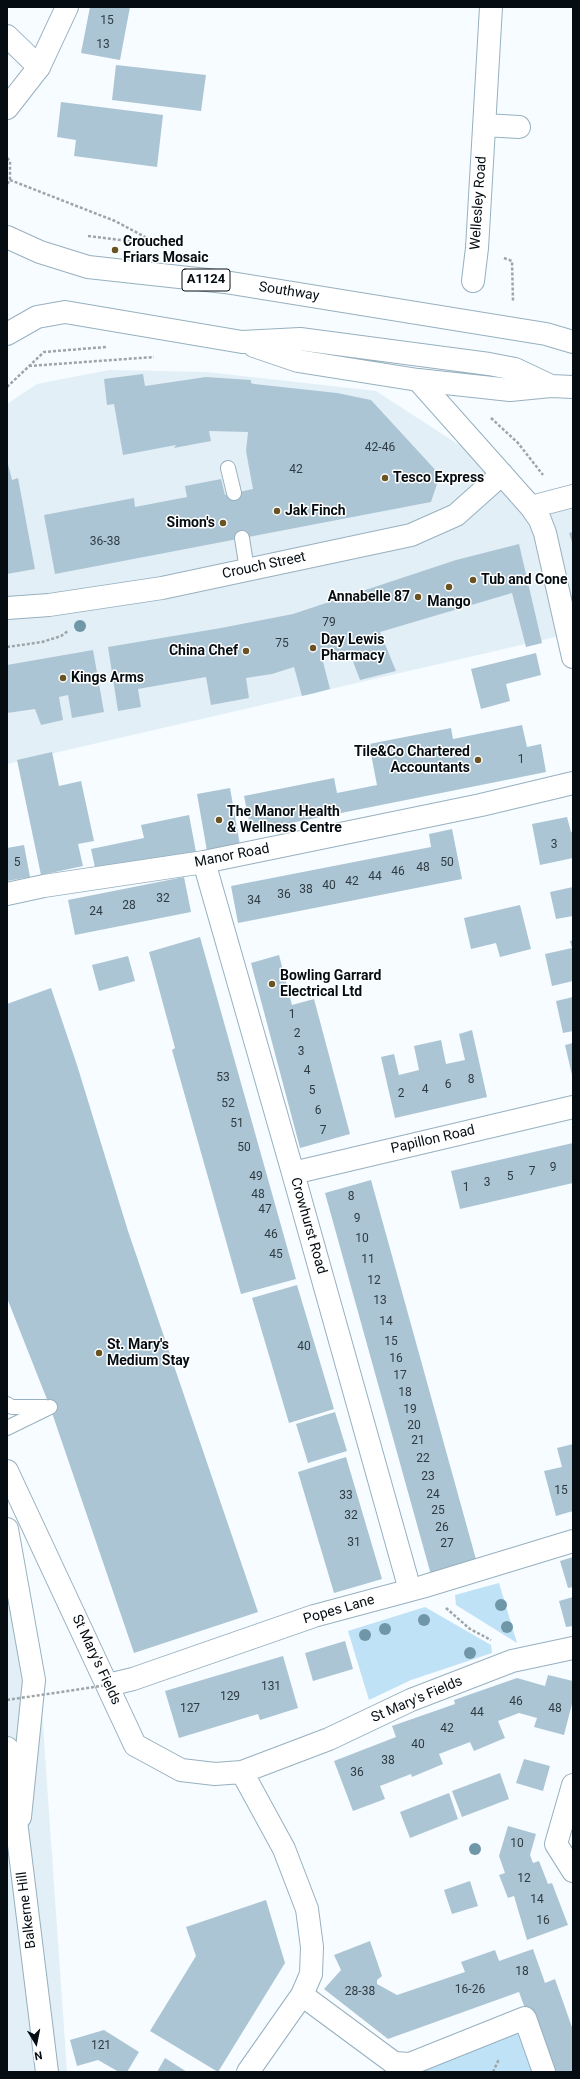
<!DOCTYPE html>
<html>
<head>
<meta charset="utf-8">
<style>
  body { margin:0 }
  #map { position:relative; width:580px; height:2079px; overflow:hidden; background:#f6fcff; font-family:Roboto,sans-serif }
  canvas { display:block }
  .frame { position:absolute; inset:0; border:8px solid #050d12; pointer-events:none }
  .north { position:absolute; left:16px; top:2023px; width:40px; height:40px; -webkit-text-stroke:3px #fff; paint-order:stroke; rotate:170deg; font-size:11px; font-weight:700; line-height:16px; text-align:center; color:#050d12 }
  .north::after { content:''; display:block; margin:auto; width:14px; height:18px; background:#050d12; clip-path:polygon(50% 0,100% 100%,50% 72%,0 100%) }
</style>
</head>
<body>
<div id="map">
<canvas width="580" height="2079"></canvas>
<div class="frame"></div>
<div class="north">N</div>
</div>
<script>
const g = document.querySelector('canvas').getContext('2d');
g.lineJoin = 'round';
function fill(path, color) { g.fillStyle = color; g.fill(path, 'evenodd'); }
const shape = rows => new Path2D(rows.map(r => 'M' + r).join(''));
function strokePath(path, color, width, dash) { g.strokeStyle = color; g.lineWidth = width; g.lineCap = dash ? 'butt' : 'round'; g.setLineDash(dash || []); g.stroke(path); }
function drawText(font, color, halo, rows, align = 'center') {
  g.font = font + ' Roboto,sans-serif'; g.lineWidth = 3; g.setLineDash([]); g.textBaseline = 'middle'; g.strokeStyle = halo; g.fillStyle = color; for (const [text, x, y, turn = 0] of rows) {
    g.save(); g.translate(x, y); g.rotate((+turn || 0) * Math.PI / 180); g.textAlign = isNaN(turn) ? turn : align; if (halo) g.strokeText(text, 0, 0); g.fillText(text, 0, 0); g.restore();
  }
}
const built = shape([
  [109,370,207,372,376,391,539,497,573,489,573,633,7,764,7,404,37,384],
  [7,1549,40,1682,67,2072,7,2072]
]);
const green = shape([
  [499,1583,517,1643,456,1605,455,1595],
  [425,1607,491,1645,492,1653,411,1680,369,1700,348,1631],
  [518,2027,535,2072,423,2072,421,2066]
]);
const building = shape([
  [90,7,130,7,120,60,81,53],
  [116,65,206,75,201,111,112,100],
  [61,102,163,115,157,167,74,156,76,140,57,137],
  [143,374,145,386,206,377,251,380,251,383,254,384,337,393,371,400,440,475,431,502,55,574,44,515,134,498,135,507,187,497,185,486,221,479,225,495,253,489,246,451,248,432,209,431,211,441,174,448,176,445,123,455,114,404,107,405,104,379],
  [7,460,12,480,18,478,35,569,7,574],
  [573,532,573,545,569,533],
  [519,544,542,643,526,647,512,593,380,632,396,671,360,680,349,651,322,658,330,689,315,693,302,696,294,667,272,674,246,678,249,698,211,705,206,677,138,689,141,707,118,711,108,647,221,628,293,614,456,560],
  [93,650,104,712,72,718,68,695,59,697,63,720,41,725,35,709,7,713,7,665],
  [536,653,541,675,506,684,510,701,481,709,471,669],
  [522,725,527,747,541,744,546,772,251,831,244,796,334,778,337,793,377,785,369,744,451,728,453,739],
  [52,752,59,786,81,781,94,841,78,844,83,866,41,875,17,760],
  [230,788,240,845,207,851,197,794],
  [189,815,196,852,96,872,91,849,144,838,141,825],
  [567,817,571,832,573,831,573,858,540,865,532,824],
  [452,829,462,879,238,923,231,886,431,847,429,834],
  [24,845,30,877,7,881,7,848],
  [184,877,191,912,75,935,68,900],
  [573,887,573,916,556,919,550,892],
  [520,905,531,949,500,957,496,943,471,949,464,918],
  [200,937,296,1279,241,1294,172,1050,175,1048,149,952],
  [573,940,573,981,552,986,545,954,572,948,570,941],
  [279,955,292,1005,314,999,350,1134,300,1148,251,963],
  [128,956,135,981,99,991,92,965],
  [51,988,77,1065,128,1231,258,1612,134,1653,50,1407,7,1298,7,1004],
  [573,997,573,1031,563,1033,556,1001],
  [472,1030,487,1097,395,1118,381,1057,394,1054,399,1075,419,1070,414,1046,441,1040,446,1064,465,1060,459,1034],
  [573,1043,573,1075,572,1075,565,1045],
  [573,1143,573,1183,460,1209,451,1171],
  [371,1180,477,1563,431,1575,325,1193],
  [297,1285,334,1409,289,1423,252,1298],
  [335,1412,347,1451,308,1463,296,1424],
  [573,1444,573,1511,556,1516,544,1471,562,1467,557,1448],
  [346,1457,382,1579,334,1593,298,1472],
  [573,1557,573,1587,568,1588,560,1561],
  [573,1597,573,1626,566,1627,559,1601],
  [345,1641,353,1669,313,1681,305,1653],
  [283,1656,298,1708,260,1720,258,1714,179,1738,165,1691],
  [548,1675,573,1681,573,1700,564,1735,534,1727,537,1718,519,1713,498,1721,505,1738,474,1751,470,1742,439,1754,443,1764,412,1777,411,1774,380,1786,385,1799,353,1811,334,1761,396,1737,392,1726,455,1704,454,1700,517,1678,545,1686],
  [524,1759,550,1766,543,1791,516,1783],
  [500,1773,509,1799,462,1817,452,1791],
  [449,1793,458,1819,410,1838,400,1812],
  [508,1826,536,1834,530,1855,533,1863,539,1861,548,1884,552,1883,568,1925,527,1940,514,1896,508,1898,499,1875,505,1873,499,1856],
  [470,1881,478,1906,452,1914,444,1890],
  [266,1900,285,1963,218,2072,150,2031,196,1956,186,1927],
  [370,1941,382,1976,377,1980,377,1984,397,1995,465,1972,461,1962,495,1950,499,1961,533,1949,545,1983,555,1979,573,2030,573,2072,548,2072,519,1992,388,2039,324,1989,341,1970,334,1955],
  [104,2030,139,2052,127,2072,119,2072,98,2060,77,2066,70,2040],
  [165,2058,187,2072,157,2072]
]);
const path = shape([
  [7,158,10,161,10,180,7,184],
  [10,180,115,221,164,247],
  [88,236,128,241,152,242],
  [504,258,512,261,513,301],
  [29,366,154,357],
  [7,387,44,352,106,347],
  [491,418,518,443,543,475],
  [7,647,42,642,61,636,68,631],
  [446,1608,470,1629,491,1640],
  [493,2072,499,2059]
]);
const lane = shape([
  [228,468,234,493],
  [242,538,247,570],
  [7,1404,12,1407,46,1407],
  [7,1428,50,1407]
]);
const street = shape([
  [7,36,39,67],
  [484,125,519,127],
  [473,281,477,248,491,7],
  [418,380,531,507,540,520,545,533,573,657],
  [531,507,573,496],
  [7,608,49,605,162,588,411,535,456,515,502,474],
  [204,862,293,1173,410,1590],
  [7,894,44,886,204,862,481,805,573,783],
  [293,1173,573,1107],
  [7,1471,135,1745,181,1770,215,1774,242,1772,329,1739,411,1700,512,1661,573,1648],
  [7,1529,34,1680,20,1817],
  [108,1685,133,1679,314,1616,422,1587,573,1541],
  [242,1772,284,1849,307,1909,312,1947,311,1974,302,1995,248,2072],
  [573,1785,556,1844,573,1871],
  [302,1995,394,2063,410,2064,525,2018,544,2072]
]);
const secondary = shape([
  [7,108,39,67,67,7]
]);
const primary = shape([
  [7,237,40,252,88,267,225,282,546,334,573,342],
  [7,334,37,317,65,312,242,342,300,339,489,364,515,369,551,386],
  [254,346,298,361,418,380,510,390,551,386,573,387],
  [7,1748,47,2072]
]);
const pathBridge = shape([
  [7,1700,108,1685]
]);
const trees = [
  [80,626],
  [501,1605],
  [424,1620],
  [507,1627],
  [385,1629],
  [365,1635],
  [470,1653],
  [475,1849]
];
const markers = [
  [115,250,4,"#695322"],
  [385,478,4,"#695322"],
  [277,511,4,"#695322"],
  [223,523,4,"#695322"],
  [473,580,4,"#695322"],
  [449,587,4,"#695322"],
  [418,597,4,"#695322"],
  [313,648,4,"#695322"],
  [246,651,4,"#695322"],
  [63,678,4,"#695322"],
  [478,760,4,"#695322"],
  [219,820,4,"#695322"],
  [272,984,4,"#695322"],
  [99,1353,4,"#695322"]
];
const numberNames = [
  ["15",107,21],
  ["13",103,45],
  ["42-46",380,448],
  ["42",296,470],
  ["36-38",105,542],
  ["79",329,623],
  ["75",282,644],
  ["1",521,760],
  ["3",554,845],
  ["5",17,863],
  ["50",447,863],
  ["48",423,868],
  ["46",398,872],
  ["44",375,877],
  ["42",352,882],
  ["40",329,886],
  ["38",306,890],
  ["36",284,895],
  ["32",163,899],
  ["34",254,901],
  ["28",129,906],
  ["24",96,912],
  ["1",292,1015],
  ["2",297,1034],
  ["3",301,1052],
  ["4",307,1071],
  ["53",223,1078],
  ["8",471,1080],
  ["6",448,1085],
  ["4",425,1090],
  ["5",312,1091],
  ["2",401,1094],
  ["52",228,1104],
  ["6",318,1111],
  ["51",237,1124],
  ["7",323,1131],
  ["50",244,1148],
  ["9",553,1168],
  ["7",532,1172],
  ["49",256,1177],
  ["5",510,1177],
  ["3",487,1183],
  ["1",466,1188],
  ["48",258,1195],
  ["8",351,1197],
  ["47",265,1210],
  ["9",357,1219],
  ["46",271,1235],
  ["10",362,1239],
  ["45",276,1255],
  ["11",368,1260],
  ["12",374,1281],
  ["13",380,1301],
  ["14",386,1322],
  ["15",391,1342],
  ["40",304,1347],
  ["16",396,1359],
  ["17",400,1376],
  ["18",405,1393],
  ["19",410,1410],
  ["20",414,1426],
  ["21",418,1441],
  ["22",423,1459],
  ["23",428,1477],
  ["15",561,1491],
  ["24",433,1495],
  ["33",346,1496],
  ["25",438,1511],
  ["32",351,1516],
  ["26",442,1528],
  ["31",354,1543],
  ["27",447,1544],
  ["131",271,1687],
  ["129",230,1697],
  ["46",516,1702],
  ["127",190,1709],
  ["48",555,1709],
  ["44",477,1713],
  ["42",447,1729],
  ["40",418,1745],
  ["38",388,1761],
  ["36",357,1773],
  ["10",517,1844],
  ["12",524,1879],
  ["14",537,1900],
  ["16",543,1921],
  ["18",522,1972],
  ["16-26",470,1990],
  ["28-38",360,1992],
  ["121",101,2046]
];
const shields = [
  [206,280,48]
];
const shieldNames = [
  ["A1124",206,280]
];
const streetNames = [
  ["Wellesley Road",479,203,-86],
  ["Southway",289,292,9],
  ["Crouch Street",264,566,-12],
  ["Manor Road",232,856,-11],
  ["Papillon Road",433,1140,-13],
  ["Crowhurst Road",308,1226,74],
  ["Popes Lane",339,1610,-16],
  ["St Mary's Fields",96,1660,65],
  ["St Mary's Fields",417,1700,-23],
  ["Balkerne Hill",27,1910,-97]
];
const poiNames = [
  ["Crouched",123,242],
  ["Friars Mosaic",123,258],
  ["Tesco Express",393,478],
  ["Jak Finch",285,511],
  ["Simon's",215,523,"right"],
  ["Tub and Cone",481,580],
  ["Annabelle 87",410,597,"right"],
  ["Mango",449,602,"center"],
  ["Day Lewis",321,640],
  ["Pharmacy",321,656],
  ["China Chef",238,651,"right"],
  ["Kings Arms",71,678],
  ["Tile&Co Chartered",470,752,"right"],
  ["Accountants",470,768,"right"],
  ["The Manor Health",227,812],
  ["& Wellness Centre",227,828],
  ["Bowling Garrard",280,976],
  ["Electrical Ltd",280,992],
  ["St. Mary's",107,1345],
  ["Medium Stay",107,1361]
];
fill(built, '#e2eff7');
fill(green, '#c0e2f6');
fill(building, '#acc5d4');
strokePath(lane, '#97b0bf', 16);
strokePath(street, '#97b0bf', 24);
strokePath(secondary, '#97b0bf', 24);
strokePath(primary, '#97b0bf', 24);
strokePath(path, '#9ea5a8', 2.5, [3, 2]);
strokePath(lane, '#fff', 14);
strokePath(street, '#fff', 22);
strokePath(secondary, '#fff', 22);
strokePath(primary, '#fff', 22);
strokePath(pathBridge, '#9ea5a8', 2.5, [3, 2]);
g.fillStyle = '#6f97a8';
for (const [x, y] of trees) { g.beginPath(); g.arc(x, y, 6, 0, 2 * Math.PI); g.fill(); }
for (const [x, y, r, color] of markers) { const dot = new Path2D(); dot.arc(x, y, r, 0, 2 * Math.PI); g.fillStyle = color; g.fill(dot); strokePath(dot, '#fff', 1.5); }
drawText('12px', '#2f3b42', null, numberNames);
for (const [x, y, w] of shields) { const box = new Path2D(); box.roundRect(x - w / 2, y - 11, w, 22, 3); g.fillStyle = '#fff'; g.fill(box); strokePath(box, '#050d12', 1); }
drawText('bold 13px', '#050d12', null, shieldNames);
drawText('14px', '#050d12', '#fff', streetNames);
drawText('bold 14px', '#050d12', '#fff', poiNames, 'left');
</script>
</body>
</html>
